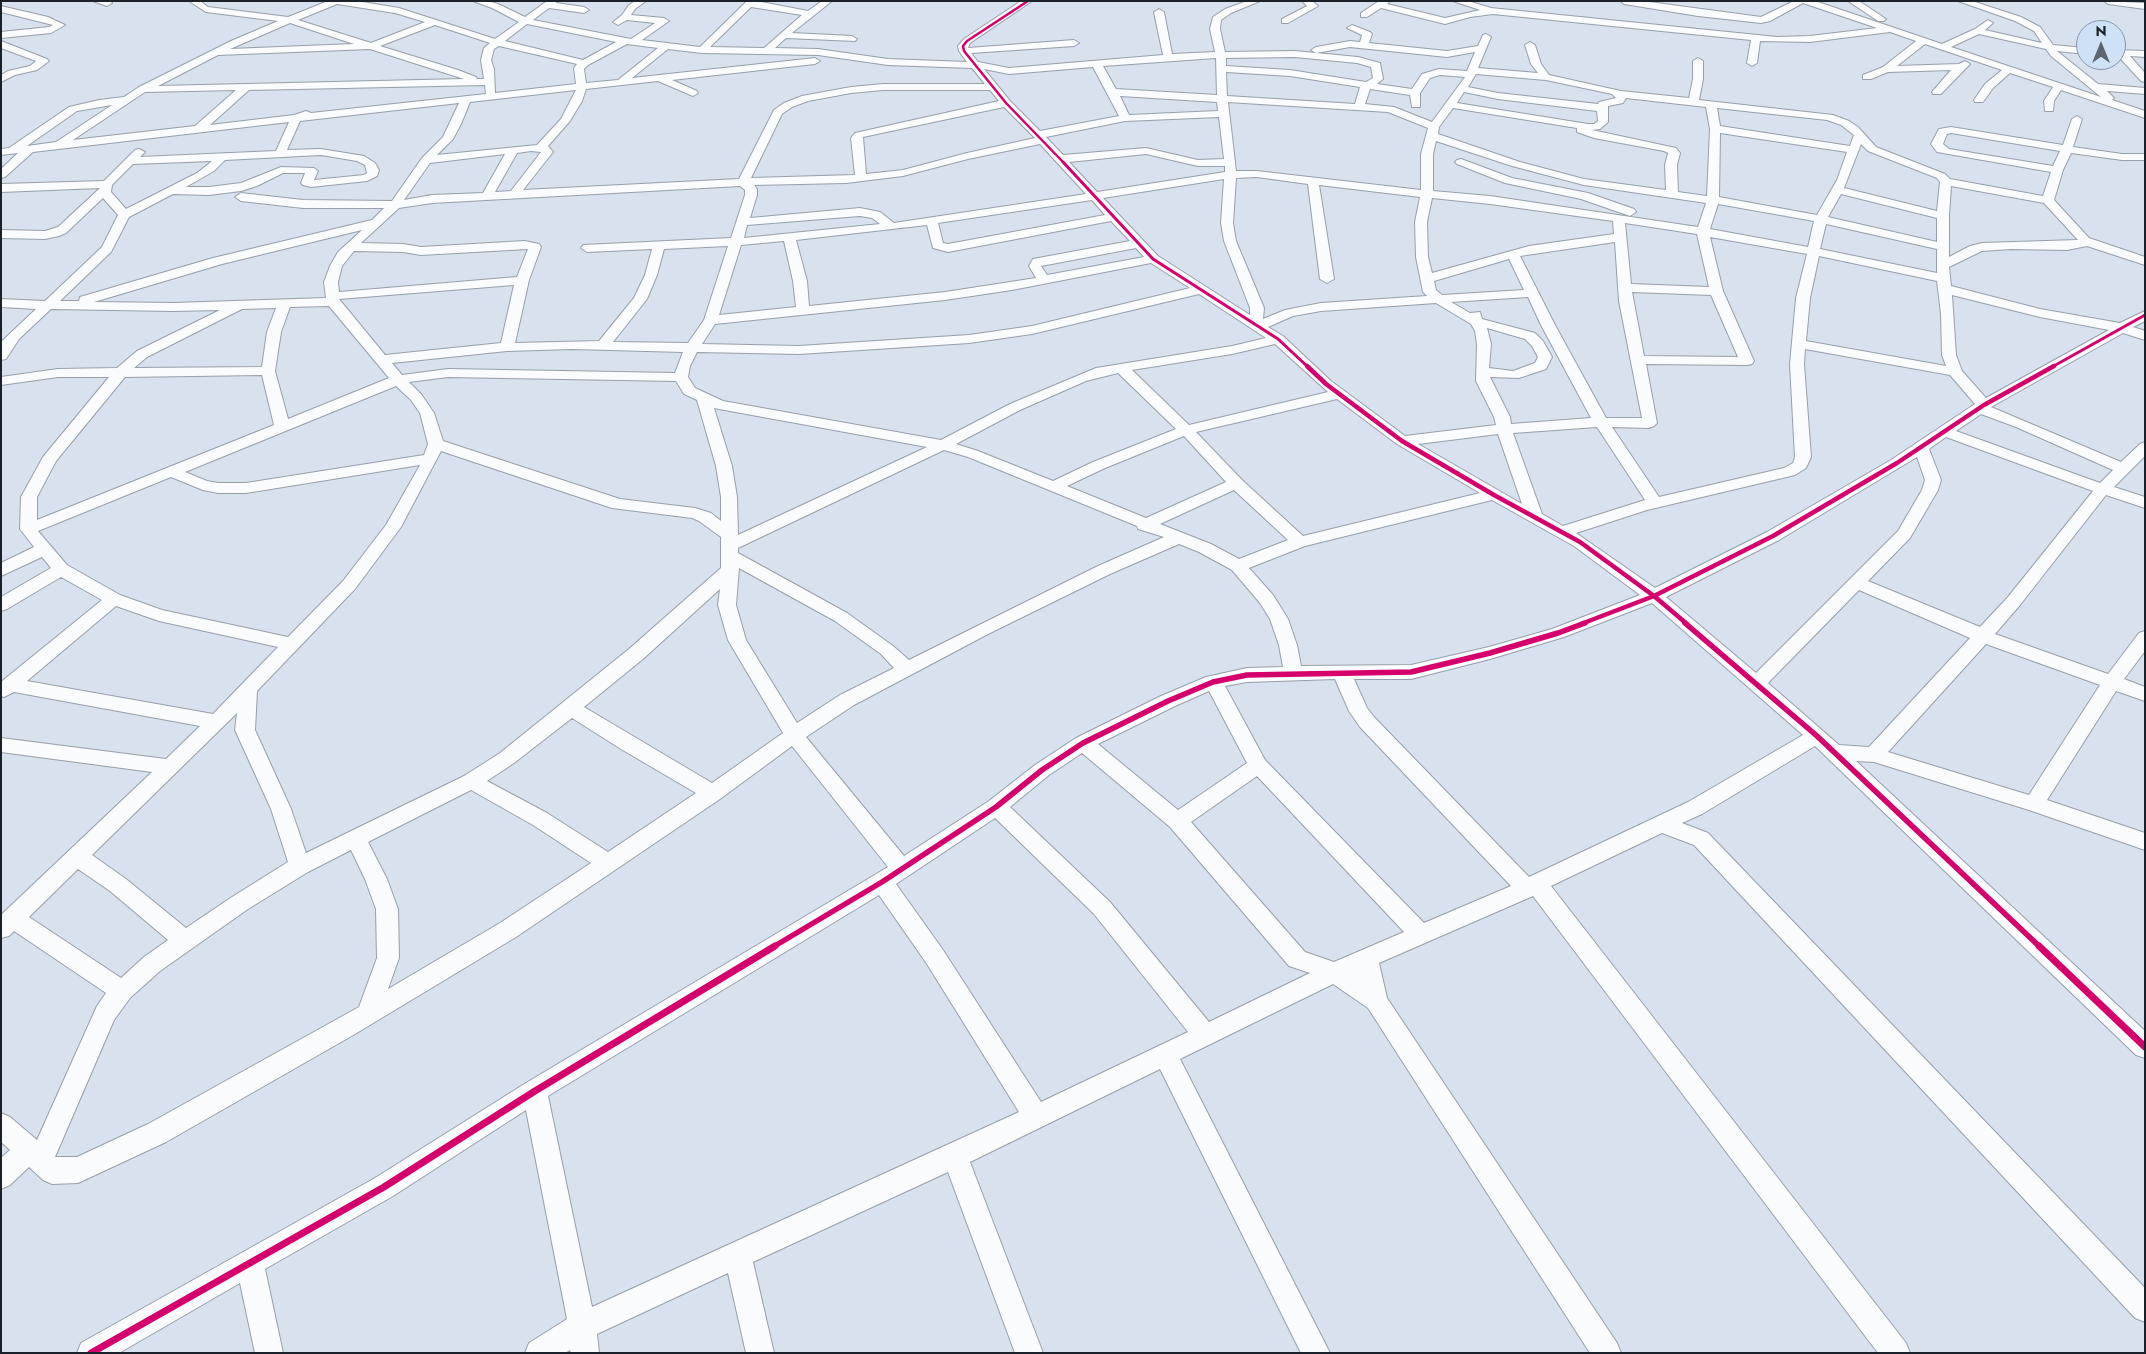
<!DOCTYPE html>
<html>
<head>
<meta charset="utf-8">
<style>
  body { margin:0 }
  #map { position:relative; width:2146px; height:1354px; overflow:hidden; background:#d7e2ee; font-family:Jost,sans-serif }
  canvas { display:block }
  .frame { position:absolute; inset:0; border:2px solid #1a2129; pointer-events:none }
  .north { position:absolute; left:2076px; top:20px; width:50px; height:50px; box-sizing:border-box; background:#cee1f7; border:1px solid #8694a5; border-radius:50%; rotate:0deg; font-size:14px; font-weight:700; line-height:20px; text-align:center; color:#1a2129 }
  .north::after { content:''; display:block; margin:auto; width:18px; height:22px; background:#5c656e; clip-path:polygon(50% 0,100% 100%,50% 72%,0 100%) }
</style>
</head>
<body>
<div id="map">
<canvas width="2146" height="1354"></canvas>
<div class="frame"></div>
<div class="north">N</div>
</div>
<script>
const g = document.querySelector('canvas').getContext('2d');
g.lineJoin = 'round';
const shape = rows => new Path2D(rows.map(r => 'M' + r).join(''));
function strokePath(path, color, width, dash) { g.strokeStyle = color; g.lineWidth = width; g.lineCap = dash ? 'butt' : 'round'; g.setLineDash(dash || []); g.stroke(path); }
function fill(path, color) { g.fillStyle = color; g.fill(path, 'evenodd'); }
const street = shape([
  [93,1,110,1,112,3,107,6,93,1],
  [189,1,200,1,208,7,288,17,328,1,356,1,399,8,495,39,519,22,492,8,473,1,488,1,498,4,525,17,547,1,557,1,556,3,584,7,589,10,584,13,549,8,533,20,631,39,655,23,627,20,618,25,613,22,622,15,629,5,635,1,646,1,635,9,631,15,664,18,669,21,642,40,700,47,747,1,756,1,808,11,822,1,832,1,792,33,852,36,857,39,855,41,786,38,775,48,818,49,888,59,967,62,959,51,958,46,964,39,1021,1,1032,1,970,43,968,48,1074,40,1079,43,1074,46,971,53,978,62,1009,68,1163,55,1154,12,1159,9,1164,12,1172,54,1215,52,1210,29,1213,17,1225,9,1247,1,1260,1,1231,13,1221,20,1220,29,1225,52,1295,51,1358,57,1380,63,1383,79,1377,84,1412,89,1422,74,1439,69,1467,71,1475,52,1447,57,1350,47,1316,53,1311,50,1316,47,1350,41,1360,42,1362,35,1347,28,1352,25,1370,32,1372,34,1369,43,1447,51,1478,46,1483,35,1486,34,1491,37,1478,68,1538,73,1531,64,1525,45,1530,42,1535,45,1541,64,1549,75,1621,91,1689,98,1693,79,1693,61,1698,58,1703,61,1703,79,1699,100,1833,115,1849,121,1858,127,1876,147,1945,174,1950,179,2043,196,2051,172,1937,152,1931,144,1938,131,1939,129,1951,127,2063,145,2072,119,2077,116,2082,119,2073,147,2122,154,2145,154,2145,160,2122,160,2071,153,2063,170,2054,200,2089,238,2145,257,2145,265,2087,246,2067,250,2011,249,1982,251,1949,267,1951,286,2040,309,2120,323,2145,311,2145,321,2133,327,2145,331,2145,340,2123,333,1991,407,2121,462,2140,444,2145,442,2145,456,2114,487,2145,497,2145,508,2106,495,2020,605,1995,634,2108,674,2139,633,2145,631,2145,651,2124,679,2145,687,2145,701,2116,691,2047,800,2145,833,2145,850,2029,810,1874,762,1856,761,2145,1031,2145,1058,2136,1055,1815,746,1702,814,1682,823,1708,833,2145,1288,2145,1322,2135,1318,1694,845,1662,833,1551,886,1906,1343,1910,1353,1878,1353,1533,896,1379,963,1387,998,1617,1343,1621,1353,1590,1353,1368,1008,1333,984,1180,1059,1330,1353,1301,1353,1160,1069,970,1162,1043,1353,1015,1353,948,1172,753,1262,774,1353,746,1353,728,1273,597,1334,599,1353,571,1353,570,1350,565,1353,525,1353,529,1343,567,1319,526,1110,393,1196,265,1269,283,1353,255,1353,240,1283,119,1353,77,1353,81,1343,375,1178,526,1083,888,867,792,746,720,799,516,937,355,1034,166,1142,78,1183,52,1184,43,1180,29,1167,10,1185,1,1189,1,1158,10,1150,1,1142,1,1113,10,1117,37,1140,97,1006,106,993,14,931,9,936,1,938,1,915,152,772,1,752,1,738,166,759,200,726,14,692,4,697,1,696,1,682,102,600,61,577,7,609,1,611,1,597,51,568,42,557,1,576,1,563,34,547,20,529,21,497,43,457,109,377,58,377,1,385,1,377,58,369,117,368,137,351,220,310,173,311,51,309,19,339,6,359,1,360,1,342,36,309,1,307,1,299,45,301,102,247,118,215,103,198,66,233,59,236,45,239,1,238,1,230,45,231,58,227,100,188,1,192,1,184,104,181,135,150,139,149,145,152,140,157,276,151,289,122,33,152,5,177,1,178,1,169,18,153,1,155,1,149,9,148,69,107,99,100,124,97,139,87,231,41,278,21,206,12,189,1],
  [337,4,395,13,425,22,371,43,298,20,337,4],
  [751,7,802,15,764,48,710,47,751,7],
  [290,23,354,44,230,49,290,23],
  [527,24,616,42,583,60,505,41,527,24],
  [435,25,490,43,484,48,481,60,484,79,477,79,476,77,458,70,380,46,435,25],
  [627,44,658,48,618,80,586,83,584,69,588,65,627,44],
  [499,46,577,64,574,68,576,84,495,93,494,69,491,60,494,49,499,46],
  [370,49,464,79,158,86,218,55,370,49],
  [668,49,702,53,818,55,888,65,972,68,985,84,883,84,851,87,802,96,784,103,774,110,739,179,523,190,553,152,548,146,570,121,582,101,586,89,658,81,693,96,698,93,697,91,672,80,815,64,820,61,815,58,632,78,668,49],
  [1295,57,1357,63,1371,67,1373,78,1366,82,1290,70,1226,66,1226,58,1295,57],
  [1216,58,1217,95,1116,89,1103,66,1216,58],
  [1093,67,1119,116,1040,131,1010,101,984,69,1009,74,1093,67],
  [1226,72,1290,76,1360,87,1355,104,1227,96,1226,72],
  [1476,74,1546,80,1612,94,1616,98,1599,102,1598,104,1498,93,1468,87,1476,74],
  [1440,75,1465,77,1432,122,1394,107,1365,104,1370,89,1410,95,1412,107,1420,107,1420,93,1430,78,1440,75],
  [485,85,486,94,311,113,306,111,294,115,210,125,249,90,485,85],
  [236,90,195,126,73,140,145,92,236,90],
  [576,90,561,119,537,145,437,155,453,139,461,124,470,102,576,90],
  [883,90,990,90,999,101,855,133,851,138,855,175,751,178,782,114,792,107,808,101,851,93,883,90],
  [1464,92,1498,99,1597,111,1598,121,1594,124,1588,124,1457,103,1464,92],
  [1120,96,1217,102,1218,111,1129,115,1120,96],
  [1626,98,1706,107,1710,129,1707,196,1678,192,1677,165,1680,153,1676,148,1592,130,1600,129,1608,122,1608,106,1623,103,1626,98],
  [1228,102,1388,112,1428,128,1421,154,1421,190,1257,171,1236,171,1228,102],
  [459,103,443,137,422,158,392,201,303,200,241,193,235,197,241,201,303,208,384,208,372,220,213,258,80,297,79,301,60,301,111,252,129,217,173,194,209,195,241,191,257,186,283,173,305,173,301,183,303,185,311,187,367,181,377,176,379,170,375,163,364,156,321,149,287,150,300,121,459,103],
  [112,105,56,142,27,146,77,111,112,105],
  [1004,107,1035,138,967,153,903,170,866,174,863,137,1004,107],
  [1453,108,1577,128,1577,132,1594,138,1664,151,1668,153,1665,165,1666,190,1584,179,1520,162,1438,134,1439,127,1453,108],
  [1717,108,1827,120,1841,125,1854,135,1850,146,1720,126,1717,108],
  [1219,117,1224,159,1198,160,1146,148,1063,155,1046,137,1125,121,1219,117],
  [1720,133,1847,152,1837,180,1817,215,1719,197,1720,133],
  [1951,133,2060,151,2053,166,1949,149,1943,144,1947,134,1951,133],
  [1436,141,1512,166,1584,185,1706,203,1698,227,1490,196,1433,191,1433,154,1436,141],
  [1040,144,1086,194,894,223,880,212,860,208,750,218,757,195,757,189,754,185,846,183,903,176,968,159,1040,144],
  [1861,144,1868,151,1937,178,1940,182,1937,211,1844,188,1861,144],
  [531,151,541,152,511,191,495,192,517,153,531,151],
  [505,154,483,193,432,195,404,200,430,163,505,154],
  [1146,154,1198,166,1225,166,1225,172,1097,192,1069,162,1146,154],
  [321,155,357,161,365,165,367,173,364,175,314,180,318,171,314,168,281,167,241,183,209,187,186,187,214,171,225,160,321,155],
  [212,161,197,173,126,209,111,192,112,185,133,164,212,161],
  [1257,177,1308,184,1320,279,1327,283,1334,279,1319,185,1420,197,1415,222,1416,257,1423,292,1427,296,1321,303,1285,310,1263,319,1264,308,1236,241,1233,223,1236,178,1257,177],
  [1224,179,1221,223,1224,241,1250,308,1250,315,1158,256,1103,198,1224,179],
  [740,186,745,190,745,195,731,238,583,245,581,248,587,252,652,249,645,275,634,298,599,341,515,343,529,280,541,247,539,244,525,241,421,247,403,244,361,243,399,208,432,203,740,186],
  [1951,186,2044,203,2078,240,1982,243,1970,246,1949,257,1949,216,1951,186],
  [1841,194,1937,218,1937,242,1828,217,1841,194],
  [1432,198,1490,204,1613,221,1614,234,1529,246,1432,273,1428,257,1427,222,1432,198],
  [1092,200,1105,215,948,244,943,243,938,223,1092,200],
  [1718,204,1814,221,1808,247,1710,229,1718,204],
  [860,216,872,218,880,224,744,238,747,225,860,216],
  [1111,221,1130,241,1033,259,1029,266,1036,278,945,292,809,306,807,281,796,240,927,225,933,248,948,252,1111,221],
  [1625,223,1697,234,1709,287,1631,284,1625,223],
  [1826,224,1937,249,1937,273,1820,249,1826,224],
  [362,230,338,252,330,266,324,282,326,298,173,303,94,302,222,264,362,230],
  [1710,237,1807,254,1796,298,1790,364,1795,457,1793,463,1784,468,1659,497,1612,427,1649,428,1654,426,1657,423,1646,364,1747,365,1752,364,1754,361,1723,291,1710,237],
  [784,241,793,281,796,307,719,315,741,245,784,241],
  [1615,242,1619,301,1642,418,1606,418,1555,325,1520,256,1615,242],
  [728,246,704,320,688,343,613,342,647,299,657,275,664,249,728,246],
  [1136,248,1144,257,1047,275,1041,266,1136,248],
  [528,249,517,277,339,292,338,282,342,266,354,251,403,252,421,255,528,249],
  [1819,256,1937,281,1941,314,1942,355,1946,366,1806,341,1810,298,1819,256],
  [1509,259,1524,290,1442,295,1436,290,1434,281,1509,259],
  [1151,263,1190,288,1032,326,969,335,799,346,702,344,715,324,945,300,1012,290,1151,263],
  [514,285,501,343,385,355,339,299,514,285],
  [1632,292,1711,295,1738,357,1644,356,1632,292],
  [1199,294,1266,338,1232,346,1096,368,1010,404,941,440,723,401,695,388,688,377,690,366,697,352,799,354,969,343,1032,334,1199,294],
  [1952,295,2040,317,2109,330,1986,398,1962,371,1956,355,1952,295],
  [1528,297,1541,325,1591,418,1511,424,1510,417,1490,377,1519,378,1546,369,1552,357,1543,341,1535,333,1482,319,1480,312,1470,313,1451,302,1528,297],
  [1436,303,1471,324,1475,331,1477,344,1476,381,1494,417,1496,425,1405,436,1331,381,1283,336,1268,327,1293,316,1321,311,1436,303],
  [329,306,389,378,288,419,275,371,281,332,290,307,329,306],
  [276,308,267,332,262,367,134,368,147,357,242,309,276,308],
  [1487,328,1525,339,1532,346,1538,357,1535,363,1513,371,1489,368,1491,344,1487,328],
  [1275,344,1328,392,1189,425,1132,370,1232,354,1275,344],
  [572,349,683,352,675,373,448,369,402,375,392,363,507,351,572,349],
  [1805,349,1950,375,1975,404,1891,460,1767,532,1655,588,1576,533,1647,510,1795,475,1806,468,1811,457,1804,364,1805,349],
  [1118,373,1176,429,1093,462,1053,481,978,451,956,444,1020,410,1086,381,1118,373],
  [262,375,274,425,37,520,37,497,56,461,125,377,262,375],
  [448,377,676,381,684,394,697,400,716,466,721,497,721,521,711,513,695,508,620,499,443,441,434,413,421,394,409,382,448,377],
  [396,386,411,400,420,413,428,444,424,455,246,483,218,483,207,481,185,472,396,386],
  [1337,399,1397,444,1480,493,1303,536,1242,480,1196,432,1337,399],
  [714,408,719,409,927,447,738,535,737,497,732,466,714,408],
  [1981,414,2016,427,2113,470,2100,483,1956,431,1981,414],
  [1597,427,1645,500,1563,526,1542,514,1513,433,1597,427],
  [1498,434,1522,504,1418,444,1498,434],
  [1184,436,1226,482,1146,518,1067,486,1105,468,1184,436],
  [1946,437,2093,491,2008,597,1980,627,1868,581,1910,538,1938,490,1941,480,1929,449,1946,437],
  [944,450,968,457,1137,526,1138,529,1164,537,1098,566,909,660,893,646,847,613,738,553,738,548,944,450],
  [441,451,612,508,692,518,699,521,721,537,721,568,629,649,500,753,464,776,306,853,291,809,255,730,257,691,355,589,401,527,441,451],
  [1917,457,1925,480,1922,490,1898,531,1756,673,1666,597,1779,540,1917,457],
  [420,465,386,525,343,581,288,637,162,610,120,595,67,565,38,531,171,477,203,490,218,493,246,493,420,465],
  [1234,490,1288,540,1239,559,1211,544,1160,524,1234,490],
  [1492,500,1574,546,1640,595,1552,629,1489,647,1411,665,1301,666,1297,645,1288,619,1273,595,1249,568,1305,546,1492,500],
  [1179,544,1199,552,1232,570,1260,603,1270,619,1279,645,1283,667,1247,668,1206,677,1161,696,1076,738,1035,765,989,801,904,856,806,737,854,705,988,634,1110,574,1179,544],
  [739,568,835,621,881,654,894,668,840,695,797,723,746,640,736,605,739,568],
  [720,589,718,605,728,640,783,733,712,783,584,707,643,659,720,589],
  [1859,590,1970,638,1869,747,1839,745,1768,683,1859,590],
  [1652,603,1803,735,1688,802,1529,877,1374,717,1367,708,1354,679,1411,679,1490,659,1564,637,1652,603],
  [116,606,159,621,278,647,213,714,27,681,116,606],
  [1986,644,2100,685,2029,795,1888,752,1986,644],
  [1335,679,1349,711,1360,727,1511,886,1424,923,1265,760,1225,686,1247,682,1335,679],
  [1209,691,1247,763,1178,810,1098,744,1175,706,1209,691],
  [237,713,235,730,271,809,288,862,232,897,186,928,126,879,92,855,237,713],
  [572,718,621,749,696,793,608,852,547,813,487,781,514,763,572,718],
  [1082,753,1170,827,1289,966,1310,973,1209,1022,1110,902,1010,807,1049,775,1082,753],
  [1257,776,1404,932,1334,962,1305,952,1191,822,1257,776],
  [471,790,533,825,591,863,500,923,388,989,399,958,398,909,387,879,368,842,471,790],
  [995,818,1094,914,1188,1032,1041,1102,943,950,896,884,995,818],
  [351,850,365,879,376,909,377,958,359,1007,148,1124,77,1157,55,1157,114,1020,130,998,160,971,248,909,308,872,351,850],
  [78,869,110,891,168,940,144,957,121,978,29,917,78,869],
  [879,895,927,964,1019,1112,592,1307,548,1096,879,895],
  [1302,1,1312,1,1318,6,1288,23,1282,23,1282,19,1307,6,1302,1],
  [1379,1,1390,1,1387,4,1445,18,1480,10,1453,1,1468,1,1491,8,1777,37,1810,36,1877,28,1803,3,1770,21,1761,23,1698,16,1624,4,1620,1,1642,1,1761,17,1794,1,1815,1,1942,44,1975,29,1988,20,1993,23,1985,30,2042,43,2034,31,2015,21,1958,1,1972,1,2021,17,2040,27,2053,45,2086,48,2086,54,2057,51,2098,84,2145,88,2145,94,2107,91,2114,98,2112,100,2145,111,2145,118,2061,90,2054,101,2053,111,2045,111,2044,101,2053,87,2010,73,1993,88,1983,102,1975,102,1974,100,1985,84,2002,70,1925,44,1897,66,1959,64,1965,61,1970,64,1941,94,1933,94,1932,92,1951,70,1888,72,1871,79,1863,79,1863,75,1883,67,1916,41,1890,32,1810,42,1760,41,1757,63,1752,66,1747,63,1751,40,1493,14,1470,17,1445,24,1381,8,1367,17,1361,17,1361,13,1379,1],
  [1979,34,2046,49,2051,56,2101,97,1951,47,1979,34],
  [1848,1,1859,1,1886,19,1884,21,1878,21,1848,1],
  [2104,1,2145,3,2145,9,2108,4,2104,1],
  [1,6,48,17,65,25,51,33,1,38,1,32,49,27,53,25,1,12,1,6],
  [1,41,47,59,49,61,37,70,15,75,1,82,1,75,8,71,30,66,36,61,1,48,1,41],
  [2116,50,2145,51,2145,57,2130,56,2145,73,2145,82,2141,81,2118,56,2116,56,2116,50],
  [1461,159,1512,178,1588,193,1634,209,1636,212,1630,216,1581,199,1505,183,1457,164,1455,162,1457,160,1461,159]
]);
const cyclewayFar4 = shape([
  [1028,1,967,41,963,46,964,51,1006,103,1064,163]
]);
const cyclewayFar3 = shape([
  [1063,162,1153,259,1278,339,1308,367],
  [2052,367,2145,315]
]);
const cyclewayFar2 = shape([
  [1307,366,1326,384,1402,441,1494,495,1580,542,1654,596,1687,624],
  [1581,624,1654,596,1773,536,1897,463,1984,405,2054,366]
]);
const cyclewayFar1 = shape([
  [1685,623,1817,736,2040,947],
  [773,947,882,882,996,807,1042,770,1083,743,1168,701,1213,682,1247,675,1411,672,1490,653,1558,633,1585,623]
]);
const cycleway = shape([
  [2039,946,2145,1047],
  [91,1353,384,1187,535,1091,775,946]
]);
strokePath(street, '#979fa9', 2);
fill(street, '#f9fbfc');
strokePath(cyclewayFar4, '#d6006c', 2.5);
strokePath(cyclewayFar3, '#d6006c', 3);
strokePath(cyclewayFar2, '#d6006c', 4.5);
strokePath(cyclewayFar1, '#d6006c', 5.5);
strokePath(cycleway, '#d6006c', 7);
</script>
</body>
</html>
